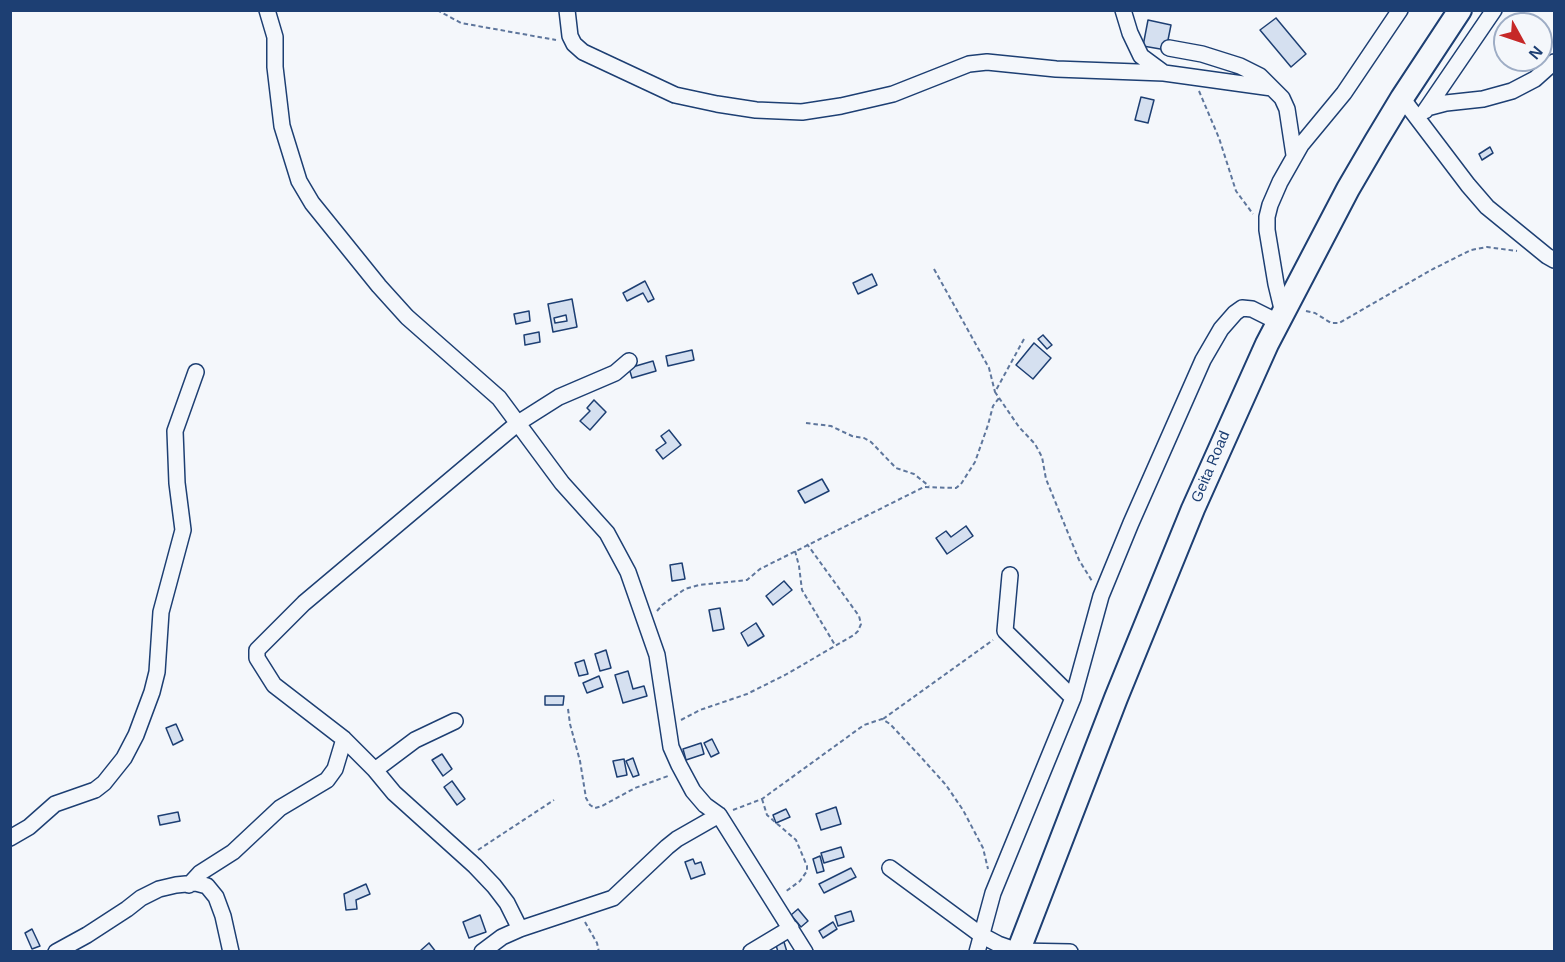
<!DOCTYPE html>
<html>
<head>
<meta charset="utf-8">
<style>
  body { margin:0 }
  #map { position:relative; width:1565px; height:962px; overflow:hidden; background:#f4f7fb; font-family:Helvetica,sans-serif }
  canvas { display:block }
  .frame { position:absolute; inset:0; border:12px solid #1d3f73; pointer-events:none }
  .north { position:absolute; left:1493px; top:12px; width:60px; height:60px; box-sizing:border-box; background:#f4f7fb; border:2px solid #9eadc5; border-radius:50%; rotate:130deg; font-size:16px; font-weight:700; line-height:24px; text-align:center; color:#1d3f73 }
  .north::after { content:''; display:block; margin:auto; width:21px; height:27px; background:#c62828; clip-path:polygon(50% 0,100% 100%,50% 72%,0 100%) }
</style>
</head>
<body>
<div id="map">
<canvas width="1565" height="962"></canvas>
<div class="frame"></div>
<div class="north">N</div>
</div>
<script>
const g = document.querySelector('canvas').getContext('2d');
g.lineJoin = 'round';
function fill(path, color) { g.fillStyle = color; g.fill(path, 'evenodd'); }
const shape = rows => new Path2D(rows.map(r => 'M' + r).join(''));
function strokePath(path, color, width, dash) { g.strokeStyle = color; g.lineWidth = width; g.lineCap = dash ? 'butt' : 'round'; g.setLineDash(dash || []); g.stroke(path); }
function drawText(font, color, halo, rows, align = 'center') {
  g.font = font + ' Helvetica,sans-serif'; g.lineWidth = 4.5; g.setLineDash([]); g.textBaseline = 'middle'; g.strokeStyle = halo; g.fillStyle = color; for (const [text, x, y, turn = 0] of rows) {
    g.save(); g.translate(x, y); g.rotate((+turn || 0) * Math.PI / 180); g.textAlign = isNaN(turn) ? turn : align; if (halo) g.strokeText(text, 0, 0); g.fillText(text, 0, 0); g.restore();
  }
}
const building = shape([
  [1276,18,1306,54,1291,67,1260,30,1276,18],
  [1148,20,1171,25,1166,50,1143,46,1148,20],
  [1141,97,1154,100,1148,123,1135,120,1141,97],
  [1490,147,1493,153,1482,160,1479,154,1490,147],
  [872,274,877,285,858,294,853,283,872,274],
  [645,281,654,299,648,302,643,293,627,301,623,293,645,281],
  [572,299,577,327,553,332,548,304,572,299],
  [566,315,567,321,555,323,554,318,566,315],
  [529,311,530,321,516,324,514,314,529,311],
  [539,332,540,342,525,345,524,335,539,332],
  [1043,335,1052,345,1047,349,1038,339,1043,335],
  [1034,343,1051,358,1033,379,1016,365,1034,343],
  [692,350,694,360,668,366,666,356,692,350],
  [653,361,656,371,632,378,629,368,653,361],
  [594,400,606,412,590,430,580,421,590,411,587,408,594,400],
  [669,430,681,445,663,459,656,450,666,443,661,436,669,430],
  [822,479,829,491,805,503,798,491,822,479],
  [966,526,973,536,947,554,936,538,946,531,951,537,966,526],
  [682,563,685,579,672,581,670,565,682,563],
  [784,581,792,590,773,605,766,596,784,581],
  [720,608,724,629,713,631,709,610,720,608],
  [756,623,764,636,748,646,741,633,756,623],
  [606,650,611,668,600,671,595,654,606,650],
  [584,660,588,674,579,676,575,663,584,660],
  [628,671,633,689,644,686,647,696,623,703,615,675,628,671],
  [599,676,603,687,587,693,583,683,599,676],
  [545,696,564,696,563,705,545,705,545,696],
  [176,724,183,740,173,745,166,728,176,724],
  [712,739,719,753,711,757,704,743,712,739],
  [701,743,704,754,686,760,683,749,701,743],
  [442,754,452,769,443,776,432,760,442,754],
  [633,758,639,775,633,777,626,761,633,758],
  [624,759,627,775,617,777,613,761,624,759],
  [452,781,465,799,457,805,444,787,452,781],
  [836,807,841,824,821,830,816,814,836,807],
  [786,809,790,817,776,823,773,815,786,809],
  [178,812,180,821,160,825,158,816,178,812],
  [841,847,844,857,824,863,821,853,841,847],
  [820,856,824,871,817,873,813,859,820,856],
  [693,859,695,864,701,862,705,874,691,879,685,862,693,859],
  [851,868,856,877,824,893,819,884,851,868],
  [366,884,370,894,356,900,357,909,346,910,344,894,366,884],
  [798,909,808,921,801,927,791,915,798,909],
  [851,911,854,921,838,926,835,916,851,911],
  [480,915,486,932,469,938,463,922,480,915],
  [833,922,837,929,823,938,819,931,833,922],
  [32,929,40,946,32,949,25,933,32,929],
  [784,942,787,952,778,952,776,945,784,942],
  [429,943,436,952,420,952,420,951,429,943]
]);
const path = shape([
  [437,10,461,23,556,40],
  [1199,91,1219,138,1236,191,1253,214],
  [934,269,989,368,995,392],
  [1306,311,1315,313,1331,323,1339,323,1433,269,1471,250,1487,247,1517,251],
  [1024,339,995,392,1019,427,1035,444,1042,457,1046,479,1079,560,1092,581],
  [806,423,831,426,852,436,864,438,871,442,896,468,914,474,929,486],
  [795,551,799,566,802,590,835,645],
  [657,611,662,605,685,589,699,585,747,580,760,569,924,487,956,488,961,484,975,462,988,425,993,406,999,398],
  [568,709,570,724,580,761,586,798,590,805,595,808,602,806,635,788,668,776],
  [883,719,993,640],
  [681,720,700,710,747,694,785,675,854,635,858,631,861,624,859,616,807,544],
  [762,799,767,815,796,840,807,866,807,871,800,881,785,892],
  [733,810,762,799,864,725,882,719,890,724,919,755,946,785,963,810,983,848,988,869],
  [478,850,554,800],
  [585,922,597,943,599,952]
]);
const minor = shape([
  [267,10,275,37,275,67,282,126,299,181,312,203,379,286,407,317,499,398,562,483,607,533,628,572,657,655,671,747,679,765,693,791,705,805,719,815,805,952],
  [567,10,570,36,574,44,583,52,675,95,717,104,756,110,802,112,841,106,893,94,969,64,987,62,1056,69,1164,73],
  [1123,10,1130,33,1141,56,1164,73,1272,88],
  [1169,48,1202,54,1240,66,1260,76,1282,98,1287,109,1294,155],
  [1402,98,1468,185,1487,207,1547,256,1554,260],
  [1427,108,1446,103,1483,99,1512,91,1535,79,1554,62],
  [1425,111,1494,10],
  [1283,313,1276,284,1267,230,1267,217,1270,205,1280,182,1301,145,1344,93,1400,10],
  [1010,575,1005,631,1073,698],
  [375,770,415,740,455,721],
  [10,838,29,827,55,804,95,790,104,783,124,758,136,735,152,692,157,672,161,612,183,530,177,483,175,431,196,372],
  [890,868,981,935,998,944,1018,951,1070,952],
  [189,885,200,873,233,852,280,808,327,780,335,769,344,739],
  [520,929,507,903,494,886,475,866,394,793,375,770,344,739,274,685,257,658,257,650,304,603,518,423,559,397,615,373,629,361],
  [56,952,87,935,127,909,141,898,159,889,176,885,196,883,207,886,216,897,223,916,231,952],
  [482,952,502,937,520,929,613,898,667,847,677,839,719,815],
  [751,952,791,928],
  [977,952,993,893,1073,698,1101,596,1131,523,1203,360,1221,329,1235,313,1242,308,1252,309,1278,322]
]);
const highway = shape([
  [1018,952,1116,698,1193,509,1267,344,1348,189,1376,141,1402,98,1460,10]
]);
const streetNames = [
  ["Geita Road",1211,467,-67]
];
fill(building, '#d5e0f0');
strokePath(building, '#1d3f73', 1.5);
strokePath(minor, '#1d3f73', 18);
strokePath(highway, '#1d3f73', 26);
strokePath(path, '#5e769c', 2, [4.5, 3]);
strokePath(minor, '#f4f7fb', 15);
strokePath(highway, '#f4f7fb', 22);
drawText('15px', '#1d3f73', '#f4f7fb', streetNames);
</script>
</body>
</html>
